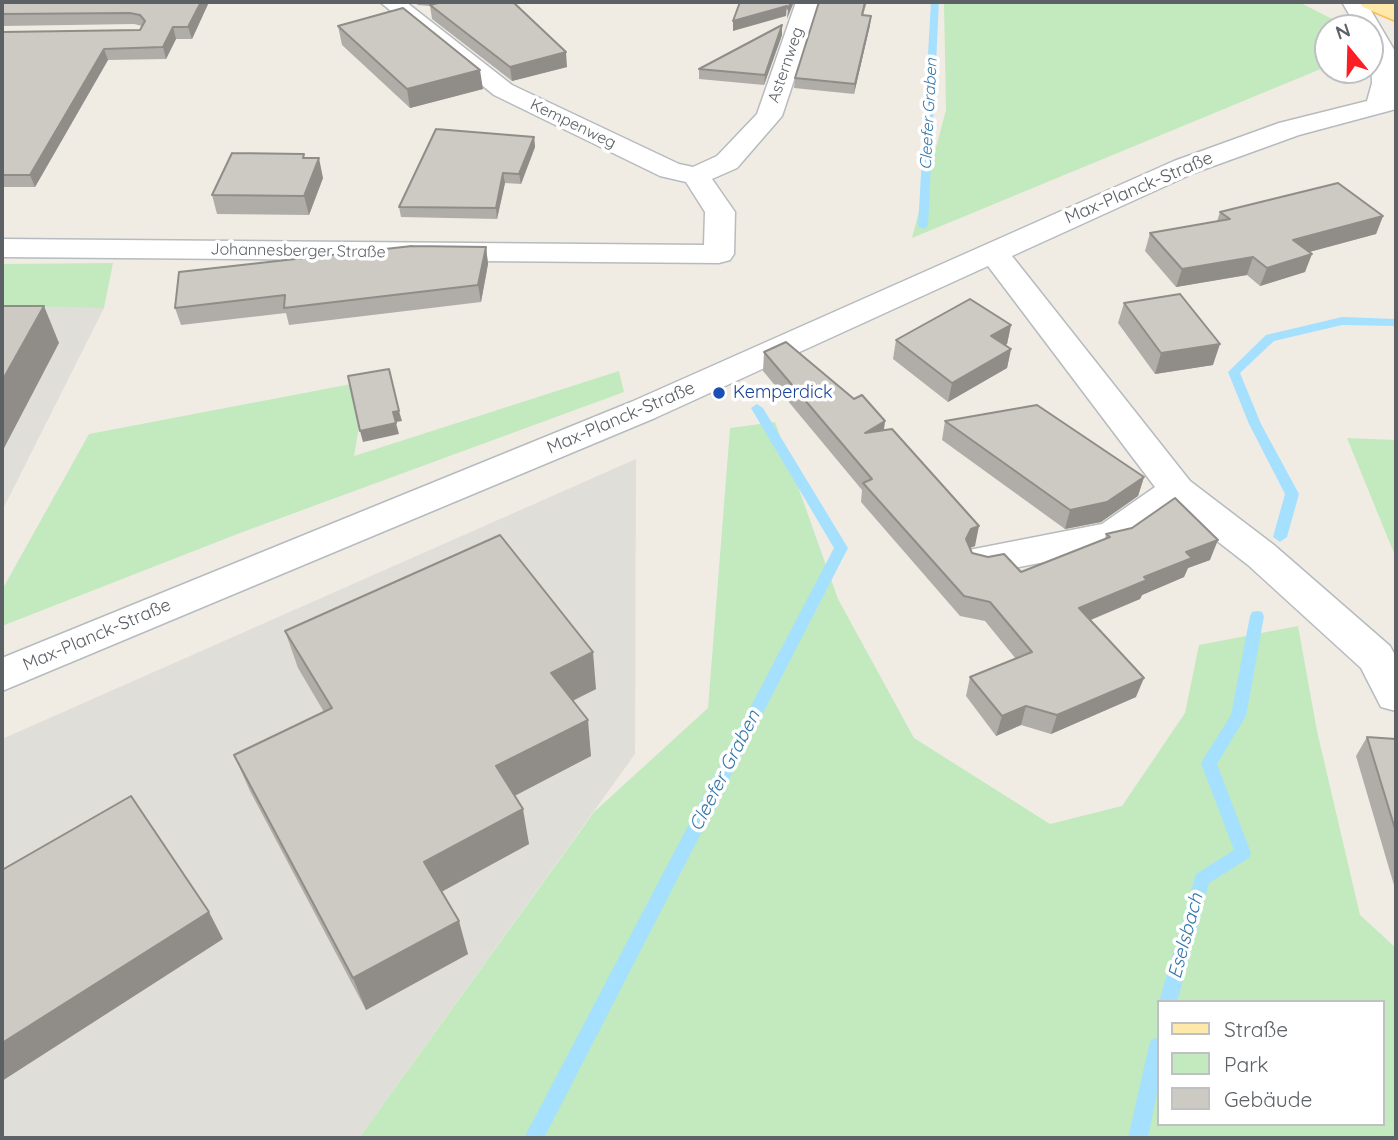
<!DOCTYPE html>
<html>
<head>
<meta charset="utf-8">
<style>
  body { margin:0 }
  #map { position:relative; width:1398px; height:1140px; overflow:hidden; background:#f0ece4; font-family:Quicksand,sans-serif }
  canvas { display:block }
  .frame { position:absolute; inset:0; border:4px solid #5c6166; pointer-events:none }
  .legend { position:absolute; left:1157px; top:1000px; width:228px; height:126px; box-sizing:border-box; background:#fff; border:2px solid #bec0c2; margin:0; padding:9px 12px; list-style:none; font-size:21px; color:#5c6166 }
  .legend li { display:flex; align-items:center; gap:14px; height:35px }
  .legend b { width:35px; border:2px solid #bec0c2 }
  .north { position:absolute; left:1314px; top:14px; width:70px; height:70px; box-sizing:border-box; background:#fff; border:2px solid #bec0c2; border-radius:50%; rotate:341deg; font-size:19px; font-weight:700; line-height:28px; text-align:center; color:#5c6166 }
  .north::after { content:''; display:block; margin:auto; width:24px; height:32px; background:#fa1f24; clip-path:polygon(50% 0,100% 100%,50% 72%,0 100%) }
</style>
</head>
<body>
<div id="map">
<canvas width="1398" height="1140"></canvas>
<div class="frame"></div>
<ul class="legend">
<li><b style="height:9px;background:#ffe9aa"></b>Straße</li>
<li><b style="height:19px;background:#c2eabe"></b>Park</li>
<li><b style="height:19px;background:#cdc9c3"></b>Gebäude</li>
</ul>
<div class="north">N</div>
</div>
<script>
const g = document.querySelector('canvas').getContext('2d');
g.lineJoin = 'round';
function fill(path, color) { g.fillStyle = color; g.fill(path, 'evenodd'); }
const shape = rows => new Path2D(rows.map(r => 'M' + r).join(''));
function strokePath(path, color, width, dash) { g.strokeStyle = color; g.lineWidth = width; g.lineCap = dash ? 'butt' : 'round'; g.setLineDash(dash || []); g.stroke(path); }
function drawText(font, color, halo, rows, align = 'center') {
  g.font = font + ' Quicksand,sans-serif'; g.lineWidth = 7; g.setLineDash([]); g.textBaseline = 'middle'; g.strokeStyle = halo; g.fillStyle = color; for (const [text, x, y, turn = 0] of rows) {
    g.save(); g.translate(x, y); g.rotate((+turn || 0) * Math.PI / 180); g.textAlign = isNaN(turn) ? turn : align; if (halo) g.strokeText(text, 0, 0); g.fillText(text, 0, 0); g.restore();
  }
}
const industrial = shape([
  [2,307,104,308,2,511],
  [636,459,635,754,359,1138,2,1138,2,739]
]);
const green = shape([
  [944,2,1299,2,1338,22,1343,28,1328,28,1328,66,912,238,946,110],
  [113,263,104,308,2,307,2,264],
  [619,371,624,392,240,533,2,626,2,590,89,434,367,381,354,456],
  [775,422,838,599,914,738,1050,824,1122,806,1185,713,1199,645,1298,626,1317,731,1360,915,1396,948,1396,1138,359,1138,594,812,708,708,730,428],
  [1158,1002,1382,1002,1382,1124,1158,1124],
  [1347,438,1396,440,1396,558]
]);
const stream = shape([
  [931,2,939,2,928,226,923,229,918,226,931,2],
  [1342,317,1396,319,1396,326,1342,325,1274,341,1240,373,1261,424,1299,494,1287,537,1280,542,1273,537,1285,494,1249,424,1228,372,1266,335,1342,317],
  [757,404,763,408,848,548,544,1138,524,1138,834,548,751,408,757,404],
  [1257,611,1262,612,1264,616,1246,716,1217,764,1251,853,1249,858,1209,883,1177,1002,1159,1002,1196,874,1234,850,1201,763,1231,715,1250,616,1252,612,1257,611],
  [1158,1037,1158,1088,1148,1138,1128,1138,1149,1046,1151,1040,1158,1037]
]);
const minor = shape([
  [380,2,406,2,512,85,679,164,693,167,717,156,757,114,796,2,820,2,782,116,737,168,712,179,735,212,734,254,730,260,719,263,2,257,2,239,704,245,705,212,686,182,660,176,494,95,380,2],
  [1342,2,1366,2,1396,53,1396,109,1299,135,1194,173,1012,256,1190,481,1274,545,1390,646,1396,657,1396,711,1381,707,1361,668,1248,565,1176,509,1125,545,1112,549,983,574,969,570,964,560,969,550,1102,524,1155,487,988,266,655,418,2,691,2,658,631,402,1174,161,1279,123,1367,101,1372,83,1370,28,1357,28,1342,2]
]);
const major = shape([
  [1359,2,1389,2,1396,5,1396,21,1363,7,1359,2]
]);
const wall = shape([
  [2,2,209,2,192,39,176,39,166,59,108,60,35,187,2,187,2,32,140,30,142,26,134,24,2,26],
  [414,2,520,2,514,3,567,67,512,81,432,19,430,6,418,5],
  [819,2,867,2,863,15,870,25,854,94,794,88,795,78],
  [338,26,483,89,410,108,342,45],
  [782,35,764,85,699,79,699,69],
  [534,137,535,147,521,184,505,183,497,219,401,217,399,207],
  [305,158,323,178,309,215,217,214,212,195],
  [1220,212,1383,216,1376,234,1309,252,1305,272,1260,286,1247,275,1176,287,1145,251,1150,233,1217,221],
  [486,247,488,264,481,302,289,325,286,313,181,325,175,308],
  [1124,303,1213,365,1155,374,1118,323],
  [1011,325,1007,344,1006,345,1011,349,1007,368,948,402,893,359,896,340],
  [764,352,854,399,885,421,884,430,975,546,970,548,972,553,1021,572,1105,539,1106,534,1210,560,1188,568,1184,577,1142,595,1140,599,1091,620,1136,697,1051,734,1021,725,996,736,966,696,970,677,1016,659,985,621,960,616,861,502,862,490,763,371],
  [945,421,1144,477,1138,496,1101,522,1065,529,942,440],
  [285,631,596,689,573,701,591,756,515,795,529,844,442,891,468,954,366,1010,250,791,234,755,324,712,298,668],
  [1367,737,1396,739,1396,892,1356,756]
]);
const shadedWall = shape([
  [201,2,209,2,192,39,188,27],
  [791,2,794,2,787,19,788,9],
  [787,6,786,16,733,31,733,21],
  [871,16,870,25,854,94,855,84],
  [782,25,782,35,764,85,765,75],
  [173,27,176,39,166,59,163,47],
  [104,49,108,60,35,187,30,175],
  [566,52,567,67,512,81,510,67],
  [480,70,483,89,410,108,407,89],
  [534,137,535,147,521,184,519,174],
  [319,158,323,178,309,215,304,196],
  [503,173,505,183,497,219,496,208],
  [1383,216,1376,234,1287,258,1293,240],
  [486,247,488,264,481,302,478,285],
  [1312,254,1305,272,1260,286,1267,268],
  [1253,257,1247,275,1176,287,1182,269],
  [44,306,59,343,2,452,2,381],
  [1011,325,1007,344,988,355,991,336],
  [1220,344,1213,365,1155,374,1161,353],
  [1011,349,1007,368,948,402,952,383],
  [399,411,402,421,396,422,393,412],
  [885,421,882,441,865,433],
  [396,423,399,434,363,442,360,431],
  [1144,477,1138,496,1101,522,1065,529,1070,510],
  [979,526,975,546,967,549,966,539,971,529],
  [1218,540,1210,560,1188,568,1184,577,1142,595,1140,599,1073,627,1079,608,1144,577,1186,552],
  [593,652,596,689,555,709,551,673],
  [1144,678,1136,697,1051,734,1057,715],
  [1026,706,1021,725,996,736,1002,716],
  [588,720,591,756,503,802,496,766],
  [523,809,529,844,434,896,424,862],
  [209,912,223,939,2,1081,2,1043],
  [459,921,468,954,366,1010,353,978]
]);
const building = shape([
  [2,2,201,2,188,27,173,27,163,47,104,49,30,175,2,175,2,32,140,30,145,21,140,15,130,13,2,14,2,2],
  [442,2,513,2,566,52,510,67,430,5,442,2],
  [740,2,791,2,788,9,787,6,733,21,740,2],
  [819,2,865,2,862,15,871,16,855,84,795,78,819,2],
  [403,8,480,70,407,89,338,26,403,8],
  [782,25,765,75,699,69,782,25],
  [436,129,534,137,519,174,503,173,496,208,399,207,436,129],
  [232,153,304,154,303,158,319,158,304,196,212,195,232,153],
  [1338,183,1383,216,1293,240,1312,254,1267,268,1253,257,1182,269,1150,233,1230,219,1220,212,1338,183],
  [412,246,486,247,478,285,284,308,285,295,175,308,179,272,412,246],
  [1180,294,1220,344,1161,353,1124,303,1180,294],
  [970,299,1011,325,991,336,1011,349,952,383,896,340,970,299],
  [2,306,44,306,2,381,2,306],
  [786,342,854,399,862,395,885,421,865,433,892,429,979,526,971,529,966,539,972,553,988,557,1004,554,1021,572,1110,537,1106,534,1132,528,1175,498,1218,540,1186,552,1192,558,1144,577,1147,580,1079,608,1144,678,1057,715,1026,706,1002,716,970,677,1032,652,990,602,964,596,863,483,872,479,764,352,786,342],
  [389,369,399,411,393,412,396,423,360,431,348,376,389,369],
  [1037,405,1144,477,1107,502,1070,510,945,421,1037,405],
  [500,535,593,652,551,673,588,720,496,766,523,809,424,862,459,921,353,978,234,755,332,708,285,631,500,535],
  [1367,737,1396,739,1396,832,1367,737],
  [131,796,209,912,2,1043,2,870,131,796]
]);
const markers = [
  [719,393,7,"#1a4fb4"]
];
const farStreetnames = [
  ["Asternweg",786,65,-71],
  ["Kempenweg",573,124,26],
  ["Johannesberger Straße",298,251,1]
];
const farWaternames = [
  ["Cleefer Graben",929,114,-87]
];
const streetNames = [
  ["Max-Planck-Straße",1139,188,-23],
  ["Max-Planck-Straße",621,418,-23],
  ["Max-Planck-Straße",97,635,-23]
];
const transitNames = [
  ["Kemperdick",733,393]
];
const waterNames = [
  ["Cleefer Graben",725,771,-63],
  ["Eselsbach",1186,936,-75]
];
fill(industrial, '#e0ded8');
fill(green, '#c2eabe');
fill(stream, '#a5e0ff');
strokePath(minor, '#b6bbbf', 3);
strokePath(major, '#ffbc4e', 3);
fill(minor, '#fff');
fill(major, '#ffe9aa');
fill(wall, '#b0ada8');
fill(shadedWall, '#908d88');
fill(building, '#cdc9c3');
strokePath(building, '#908d88', 2);
for (const [x, y, r, color] of markers) { const dot = new Path2D(); dot.arc(x, y, r, 0, 2 * Math.PI); g.fillStyle = color; g.fill(dot); strokePath(dot, '#fff', 2.5); }
drawText('16px', '#5c6166', '#fff', farStreetnames);
drawText('italic 16px', '#3377a9', '#fff', farWaternames);
drawText('18px', '#5c6166', '#fff', streetNames);
drawText('18px', '#164399', '#fff', transitNames, 'left');
drawText('italic 19px', '#3377a9', '#fff', waterNames);
</script>
</body>
</html>
